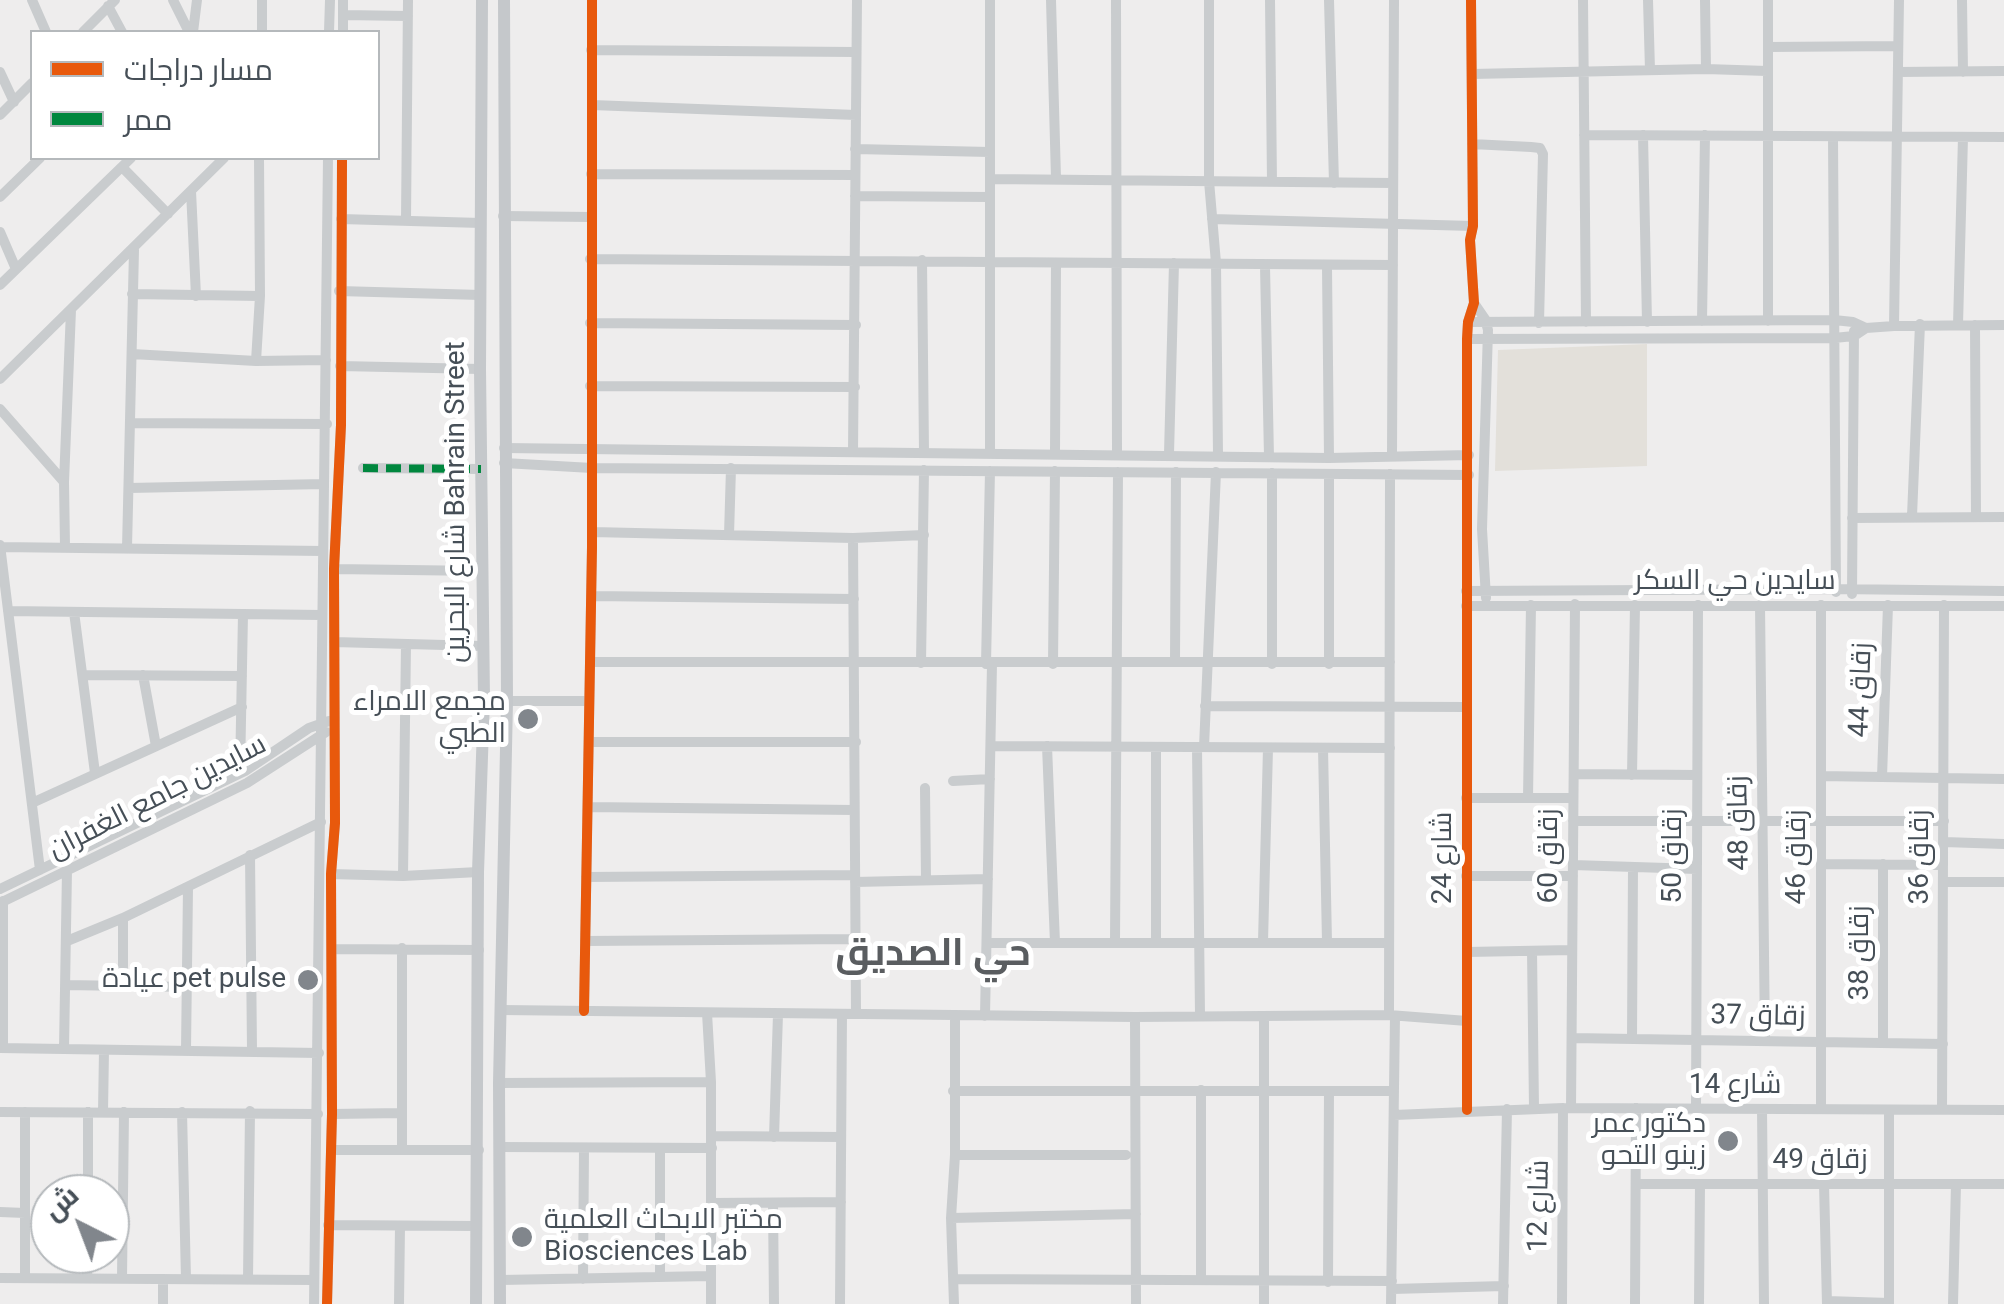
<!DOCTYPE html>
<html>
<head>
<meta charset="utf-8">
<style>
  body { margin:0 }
  #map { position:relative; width:2004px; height:1304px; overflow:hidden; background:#eeeded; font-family:Roboto,Cairo,sans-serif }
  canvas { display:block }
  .legend { position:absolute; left:30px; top:30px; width:350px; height:130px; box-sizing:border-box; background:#fff; border:2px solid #b5b9bc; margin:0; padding:12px 18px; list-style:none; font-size:30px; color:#464f57 }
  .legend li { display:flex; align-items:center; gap:20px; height:50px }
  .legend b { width:50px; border:2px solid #b5b9bc }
  .north { position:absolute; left:30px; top:1174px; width:100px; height:100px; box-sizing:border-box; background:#fff; border:2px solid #b5b9bc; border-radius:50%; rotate:318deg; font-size:28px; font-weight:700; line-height:40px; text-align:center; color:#464f57 }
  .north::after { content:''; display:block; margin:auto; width:35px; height:45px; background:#81868c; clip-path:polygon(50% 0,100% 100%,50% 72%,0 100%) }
</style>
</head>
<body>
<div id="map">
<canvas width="2004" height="1304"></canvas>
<ul class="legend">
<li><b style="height:12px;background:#e8590c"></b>مسار دراجات</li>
<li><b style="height:12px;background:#00873e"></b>ممر</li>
</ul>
<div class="north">ش</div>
</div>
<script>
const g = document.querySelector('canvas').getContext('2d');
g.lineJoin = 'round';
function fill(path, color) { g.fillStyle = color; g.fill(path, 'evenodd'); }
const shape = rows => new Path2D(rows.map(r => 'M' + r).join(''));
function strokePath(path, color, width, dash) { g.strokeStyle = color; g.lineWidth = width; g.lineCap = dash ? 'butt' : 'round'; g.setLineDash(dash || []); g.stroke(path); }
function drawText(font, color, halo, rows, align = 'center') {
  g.font = font + ' Roboto,Cairo,sans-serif'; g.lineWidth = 10; g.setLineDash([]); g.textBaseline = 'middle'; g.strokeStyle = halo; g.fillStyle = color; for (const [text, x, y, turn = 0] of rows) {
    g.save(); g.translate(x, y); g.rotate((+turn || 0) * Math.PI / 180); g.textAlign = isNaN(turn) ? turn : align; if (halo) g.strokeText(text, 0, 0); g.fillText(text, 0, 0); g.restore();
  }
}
const commercial = shape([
  [1647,344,1647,466,1495,471,1498,350]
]);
const minor = shape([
  [32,0,46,32],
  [173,0,189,32],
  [990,0,990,453],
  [1051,0,1056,178],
  [1116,0,1117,454],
  [1209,0,1209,181,1216,263,1218,455],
  [1270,0,1272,182],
  [1329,0,1334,183],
  [1583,0,1586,322],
  [1648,0,1650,70],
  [1705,0,1706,69],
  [1768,0,1768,321],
  [1962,0,1963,72],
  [108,6,122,32],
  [343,15,408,16],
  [83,32,115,0],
  [193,32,197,0],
  [262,32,262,0],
  [329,32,330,0],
  [343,32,343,0],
  [1768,47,1898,46],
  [591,50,855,52],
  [0,72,14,102],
  [1898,72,2004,71],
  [1472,74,1706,69,1767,71],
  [592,105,856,115],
  [0,115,32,83],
  [1584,135,2004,137],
  [1643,135,1647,322],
  [1833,138,1836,592],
  [1472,144,1531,147,1540,148,1543,154,1539,323],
  [855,149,990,152],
  [122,167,168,214],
  [591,174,855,175],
  [990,179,1393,183],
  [191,191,196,296],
  [855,196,989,197],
  [0,197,40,158],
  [503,216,591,217],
  [341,219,481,223],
  [1212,219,1473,226],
  [406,221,408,0],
  [0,232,16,269],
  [590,259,1393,265],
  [922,260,924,452],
  [1265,266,1269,457],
  [1327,267,1329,458],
  [0,285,131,158],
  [339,291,481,295],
  [132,294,260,296],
  [1474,303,1485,319,1488,330,1482,529,1486,598],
  [1702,321,1705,135],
  [1468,322,1834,320,1853,322,1866,328],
  [590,323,856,325],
  [1958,325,1963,137],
  [1975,325,1976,517],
  [1894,326,1899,0],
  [1467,339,1834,338,1854,336,1866,328,1894,326,2004,325],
  [132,354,256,361,326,360],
  [256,361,260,296,259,158],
  [340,366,480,369],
  [0,379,224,158],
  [590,386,855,387],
  [0,409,64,482],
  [130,423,327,424],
  [504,448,1329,458,1469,455],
  [853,452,857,0],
  [1055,453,1056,264],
  [1169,454,1174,263],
  [1392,456,1394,0],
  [504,463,592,468,1469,475],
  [363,468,481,469],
  [1272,473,1272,664],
  [129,488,324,484],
  [1912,516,1920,324],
  [1852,518,2004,517],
  [592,532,853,538,924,535],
  [729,535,731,468],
  [853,538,856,1014],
  [0,545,40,870],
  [0,547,323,551],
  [65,547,64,482,71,310],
  [127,548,134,250],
  [334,569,481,571],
  [1466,591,1836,589,2004,591],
  [1852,594,1854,331],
  [591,596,854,599],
  [1760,605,1765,1040],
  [1821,605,1821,1109],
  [1466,606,2004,606],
  [8,611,321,615],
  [74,612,95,773],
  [334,642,481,646],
  [1175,660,1176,472],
  [590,662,1390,662],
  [921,663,924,470],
  [986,664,990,471],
  [1053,664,1055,471],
  [1329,664,1329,474],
  [83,675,242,676],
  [143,675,156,746],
  [507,701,589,701],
  [1205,706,1466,707],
  [589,742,856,742],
  [991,746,1390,748],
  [1047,746,1055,943],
  [1156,747,1156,942],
  [1197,747,1200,1015],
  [1204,747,1216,472],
  [1323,748,1327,942],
  [240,773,243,614],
  [1574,774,1697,775],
  [1632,775,1635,605],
  [1821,776,2004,779],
  [1882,777,1888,605],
  [953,781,990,779],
  [925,788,926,880],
  [1466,798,1573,798],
  [1528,798,1531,605],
  [32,803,242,707],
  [588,807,854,810],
  [1573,821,1944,821],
  [1944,842,2004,844],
  [250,855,252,1050],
  [1821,864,1943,865],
  [1573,865,1697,869],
  [331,874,403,876,478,872],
  [403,876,406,644],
  [1466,876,1573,876],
  [586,877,855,875],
  [855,882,988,879],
  [1943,882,2004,882],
  [0,889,245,771,309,728,329,721],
  [3,901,3,1048],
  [0,903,247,783,326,732],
  [67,941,123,918,321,822],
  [585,941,854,939],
  [1263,942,1268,748],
  [987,943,1389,943],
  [1115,943,1118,472],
  [332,949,479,950],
  [1532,951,1534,1108],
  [1467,952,1572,950],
  [65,985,189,987],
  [123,986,123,918],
  [501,1010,1135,1017,1389,1015,1467,1021],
  [584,1011,592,547,592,0],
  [707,1013,711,1082,711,1304],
  [1389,1015,1390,474],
  [985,1016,992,664],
  [1135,1017,1136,1304],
  [1264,1017,1264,1304],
  [1572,1038,1943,1044],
  [1632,1038,1633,867],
  [1883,1042,1883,864],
  [0,1048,319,1053],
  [64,1049,67,870],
  [186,1050,188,887],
  [499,1083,711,1082],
  [953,1091,1394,1091],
  [1571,1108,1575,604],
  [1696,1108,1698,605],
  [1762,1109,1764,1304],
  [1942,1109,1944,605],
  [1467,1110,1467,339,1468,322,1474,303,1470,240,1473,226,1471,0],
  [1889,1110,1889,1304],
  [0,1112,318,1114],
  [103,1112,104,1050],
  [182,1112,186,1279],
  [332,1114,402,1113],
  [1394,1115,1563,1108,2004,1110],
  [712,1136,841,1137],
  [774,1137,778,1014],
  [501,1147,712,1148],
  [332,1150,479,1150],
  [402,1150,402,948],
  [955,1155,1126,1155],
  [1636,1184,2004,1184],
  [1824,1184,1827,1304],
  [88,1194,88,1112],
  [712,1203,841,1202],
  [773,1203,774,1304],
  [0,1212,25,1213],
  [951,1218,1136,1214],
  [328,1225,476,1226],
  [660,1277,660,1148],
  [0,1278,314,1280],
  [25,1278,25,1112],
  [87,1278,88,1254],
  [122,1278,124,1112],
  [248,1279,250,1111],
  [583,1279,584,1148],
  [954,1279,1392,1281],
  [501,1280,710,1276],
  [1201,1280,1201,1090],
  [1328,1282,1329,1091],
  [1392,1289,1504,1286],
  [1827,1301,1889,1303],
  [163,1304,163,1279],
  [314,1304,328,158],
  [327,1304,332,1114,331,874,335,823,334,569,341,425,342,158],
  [399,1304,400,1226],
  [840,1304,842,1014],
  [954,1304,951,1218,955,1155,955,1015],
  [1391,1304,1395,1016],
  [1503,1304,1507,1109],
  [1562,1304,1563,1108],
  [1635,1304,1636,1108],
  [1699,1304,1700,1184],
  [1953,1304,1956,1184]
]);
const major = shape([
  [476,1304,478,872,484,699,480,369,482,0],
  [500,1304,499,1083,507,701,504,0]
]);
const quiet = shape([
  [363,468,481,469]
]);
const cycleway = shape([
  [584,1011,592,547,592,0],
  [1467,1110,1467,339,1468,322,1474,303,1470,240,1473,226,1471,0],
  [327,1304,332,1114,331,874,335,823,334,569,341,425,342,158]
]);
const markers = [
  [528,719,12,"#81868c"],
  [308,980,12,"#81868c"],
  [1728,1141,12,"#81868c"],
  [522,1237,12,"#81868c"]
];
const streetNames = [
  ["شارع البحرين Bahrain Street",457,502,-90],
  ["سايدين حي السكر",1735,582],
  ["زقاق 44",1862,690,-88],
  ["سايدين جامع الغفران",158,798,-27],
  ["زقاق 48",1740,823,-91],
  ["زقاق 60",1550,856,-90],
  ["زقاق 50",1674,856,-90],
  ["زقاق 46",1798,857,-90],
  ["زقاق 36",1921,857,-90],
  ["شارع 24",1444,858,-90],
  ["زقاق 38",1861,953,-90],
  ["زقاق 37",1758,1017,1],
  ["شارع 14",1735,1086],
  ["زقاق 49",1820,1161],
  ["شارع 12",1540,1206,-89]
];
const poiNames = [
  ["مجمع الامراء",506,703],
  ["الطبي",506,735],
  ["عيادة pet pulse",286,980],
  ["دكتور عمر",1706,1125],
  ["زينو التحو",1706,1157],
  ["مختبر الابحاث العلمية",544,1221,"left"],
  ["Biosciences Lab",544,1253,"left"]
];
const districtNames = [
  ["حي الصديق",933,955]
];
fill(commercial, '#e3e0da');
strokePath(minor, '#c9ccce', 10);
strokePath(major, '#c5c8cb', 12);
strokePath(quiet, '#00873e', 8, [15, 8]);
strokePath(cycleway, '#e8590c', 10);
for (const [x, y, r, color] of markers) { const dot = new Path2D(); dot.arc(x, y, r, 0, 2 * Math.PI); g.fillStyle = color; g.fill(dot); strokePath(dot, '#fff', 4); }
drawText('28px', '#464f57', '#fff', streetNames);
drawText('28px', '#464f57', '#fff', poiNames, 'right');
drawText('bold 38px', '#5a5d60', '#fff', districtNames);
</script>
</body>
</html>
